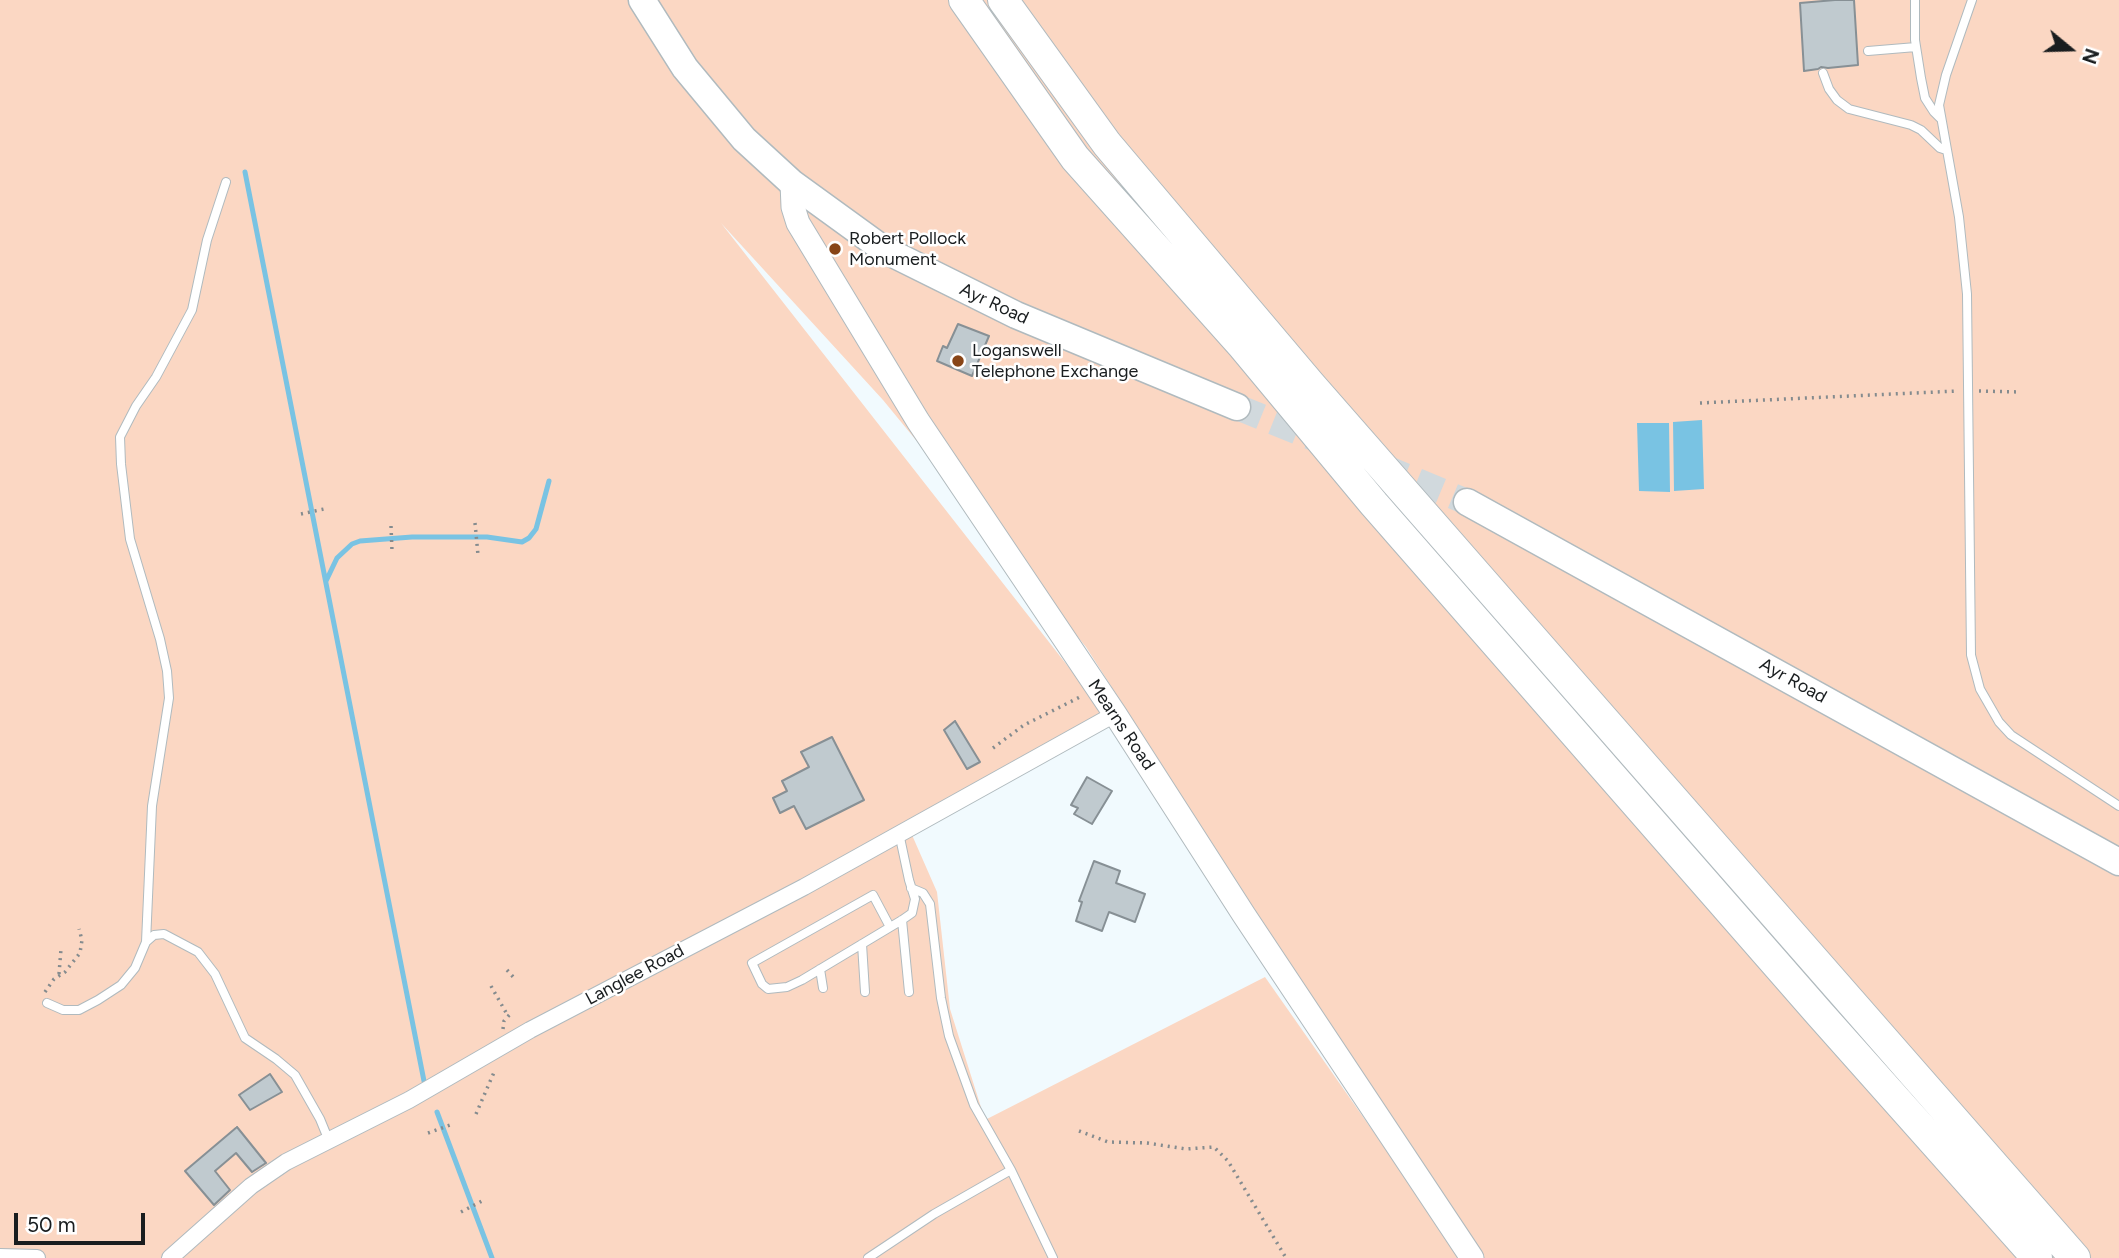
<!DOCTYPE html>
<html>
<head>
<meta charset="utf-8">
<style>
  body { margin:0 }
  #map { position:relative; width:2119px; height:1258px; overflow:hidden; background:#f1fafe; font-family:Figtree,sans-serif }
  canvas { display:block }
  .north { position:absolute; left:2035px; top:14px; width:70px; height:70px; -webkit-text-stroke:5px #fff; paint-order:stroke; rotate:109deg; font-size:19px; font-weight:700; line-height:28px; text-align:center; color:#191d1f }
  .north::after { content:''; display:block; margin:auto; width:24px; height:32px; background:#191d1f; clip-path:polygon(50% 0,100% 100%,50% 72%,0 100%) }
  .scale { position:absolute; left:14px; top:1213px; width:131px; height:32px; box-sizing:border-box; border:4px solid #191d1f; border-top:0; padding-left:9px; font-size:21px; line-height:24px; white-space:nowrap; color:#191d1f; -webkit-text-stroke:5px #fff; paint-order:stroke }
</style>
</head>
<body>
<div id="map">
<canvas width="2119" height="1258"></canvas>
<div class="north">N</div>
<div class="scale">50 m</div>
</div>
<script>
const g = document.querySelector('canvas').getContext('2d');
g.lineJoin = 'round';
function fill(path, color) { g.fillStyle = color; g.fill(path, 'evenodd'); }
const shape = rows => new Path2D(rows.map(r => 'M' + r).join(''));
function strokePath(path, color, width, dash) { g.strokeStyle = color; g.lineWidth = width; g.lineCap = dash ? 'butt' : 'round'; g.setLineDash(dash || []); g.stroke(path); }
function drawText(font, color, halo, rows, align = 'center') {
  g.font = font + ' Figtree,sans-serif'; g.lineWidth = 5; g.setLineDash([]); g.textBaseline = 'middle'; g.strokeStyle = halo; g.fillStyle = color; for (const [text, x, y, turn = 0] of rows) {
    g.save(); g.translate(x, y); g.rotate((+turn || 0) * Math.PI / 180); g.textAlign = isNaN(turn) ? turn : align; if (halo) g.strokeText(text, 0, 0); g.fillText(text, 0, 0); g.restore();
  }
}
const green = shape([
  [0,0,2119,0,2119,1258,1483,1258,1268,932,1086,647,883,400,721,223,1110,720,912,835,937,892,950,1009,985,1120,1265,977,1462,1258,0,1258]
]);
const water = shape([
  [1702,420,1704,489,1674,491,1673,422],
  [1637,423,1669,423,1670,492,1639,491]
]);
const stream = shape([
  [245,172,424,1081],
  [326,581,337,558,352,544,360,541,412,537,487,537,522,542,529,538,536,529,549,481],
  [437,1112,492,1258]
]);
const building = shape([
  [1835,0,1854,0,1858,65,1828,68,1821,67,1818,69,1804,71,1800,3,1835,0],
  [958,324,989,336,972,376,937,361,943,346,947,348,958,324],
  [955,721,980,762,967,769,944,730,955,721],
  [832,737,864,800,806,829,794,806,780,813,773,798,787,791,782,781,809,767,801,752,832,737],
  [1087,777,1112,791,1092,824,1074,814,1078,808,1071,805,1087,777],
  [1094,861,1120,871,1116,883,1145,894,1135,922,1109,912,1102,931,1076,921,1082,902,1079,901,1094,861],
  [270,1074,282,1092,250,1110,239,1095,270,1074],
  [237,1127,266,1163,252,1172,236,1153,215,1171,230,1190,214,1205,185,1171,237,1127]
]);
const primaryTunnel = shape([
  [1237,407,1326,443],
  [1381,466,1467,502]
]);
const path = shape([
  [1979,391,2020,392],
  [1700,403,1957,391],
  [301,514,324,509],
  [475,523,478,555],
  [391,526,392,551],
  [993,748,1024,725,1080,697],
  [507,970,515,979],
  [59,974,61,949],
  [491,986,508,1016],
  [45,992,54,979,65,972,80,953,82,940,79,929],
  [503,1029,504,1021,511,1013],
  [476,1114,495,1070],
  [1079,1131,1108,1142,1147,1143,1186,1149,1214,1147,1228,1161,1286,1258],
  [428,1133,453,1124],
  [461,1212,482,1201]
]);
const lane = shape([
  [1915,0,1915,40,1921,78,1925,98,1934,112,1940,118],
  [1972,0,1946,75,1939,105,1959,217,1967,294,1971,655,1980,689,1999,722,2011,735,2119,806],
  [1868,51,1916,47],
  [1823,73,1829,89,1837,100,1849,109,1911,125,1921,130,1940,148,1946,150],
  [911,888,923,893,930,904,941,998,949,1036,974,1105,1011,1170,1053,1258],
  [902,920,909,992],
  [890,927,873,895,752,963,762,984,768,989,787,987,802,980,902,920,912,913,915,899,909,880,899,833],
  [146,942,154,935,164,934,198,952,215,974,245,1038,276,1059,295,1075,320,1119,329,1141],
  [862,944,865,992],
  [820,969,823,988],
  [47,1003,63,1010,79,1010,98,1000,121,985,135,968,146,942,152,806,169,698,167,671,160,639,130,539,121,464,120,437,136,406,156,377,192,310,207,240,226,182],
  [868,1258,934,1214,1011,1170]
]);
const street = shape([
  [0,1257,37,1258],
  [170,1258,251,1186,286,1162,409,1100,530,1030,804,887,1115,714]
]);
const secondary = shape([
  [792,183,793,207,798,223,918,421,1115,714,1244,915,1472,1258]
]);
const primary = shape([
  [642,0,685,68,744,139,792,183,883,249,1016,315,1237,407],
  [1467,502,2119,862]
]);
const highway = shape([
  [964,0,1075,158,1241,344,1374,504,1819,1013,2037,1258],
  [1003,0,1107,144,1310,384,2075,1258]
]);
const markers = [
  [835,249,7,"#884517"],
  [958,361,7,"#884517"]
];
const poiNames = [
  ["Robert Pollock",849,239],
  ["Monument",849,260],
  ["Loganswell",972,351],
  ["Telephone Exchange",972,372]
];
const streetNames = [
  ["Ayr Road",994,304,25],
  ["Ayr Road",1793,681,29],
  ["Mearns Road",1121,725,56],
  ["Langlee Road",635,975,-28]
];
fill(green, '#fbd7c3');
fill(water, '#79c3e3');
strokePath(stream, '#79c3e3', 5);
fill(building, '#c0cacf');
strokePath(building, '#879095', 2);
strokePath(primaryTunnel, '#d1d9dd', 26, [26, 13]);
strokePath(lane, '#b0babe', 10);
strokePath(street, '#b0babe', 18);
strokePath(secondary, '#b0babe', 25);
strokePath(primary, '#b0babe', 29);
strokePath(highway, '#b0babe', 32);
strokePath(path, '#848b8e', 3.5, [2, 5]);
strokePath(lane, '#fff', 8);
strokePath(street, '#fff', 16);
strokePath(secondary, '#fff', 23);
strokePath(primary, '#fff', 26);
strokePath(highway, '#fff', 30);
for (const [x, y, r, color] of markers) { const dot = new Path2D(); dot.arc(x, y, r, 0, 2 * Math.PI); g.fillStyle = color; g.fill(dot); strokePath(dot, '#fff', 2.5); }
drawText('18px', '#191d1f', '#fff', poiNames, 'left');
drawText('18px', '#191d1f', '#fff', streetNames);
</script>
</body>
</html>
